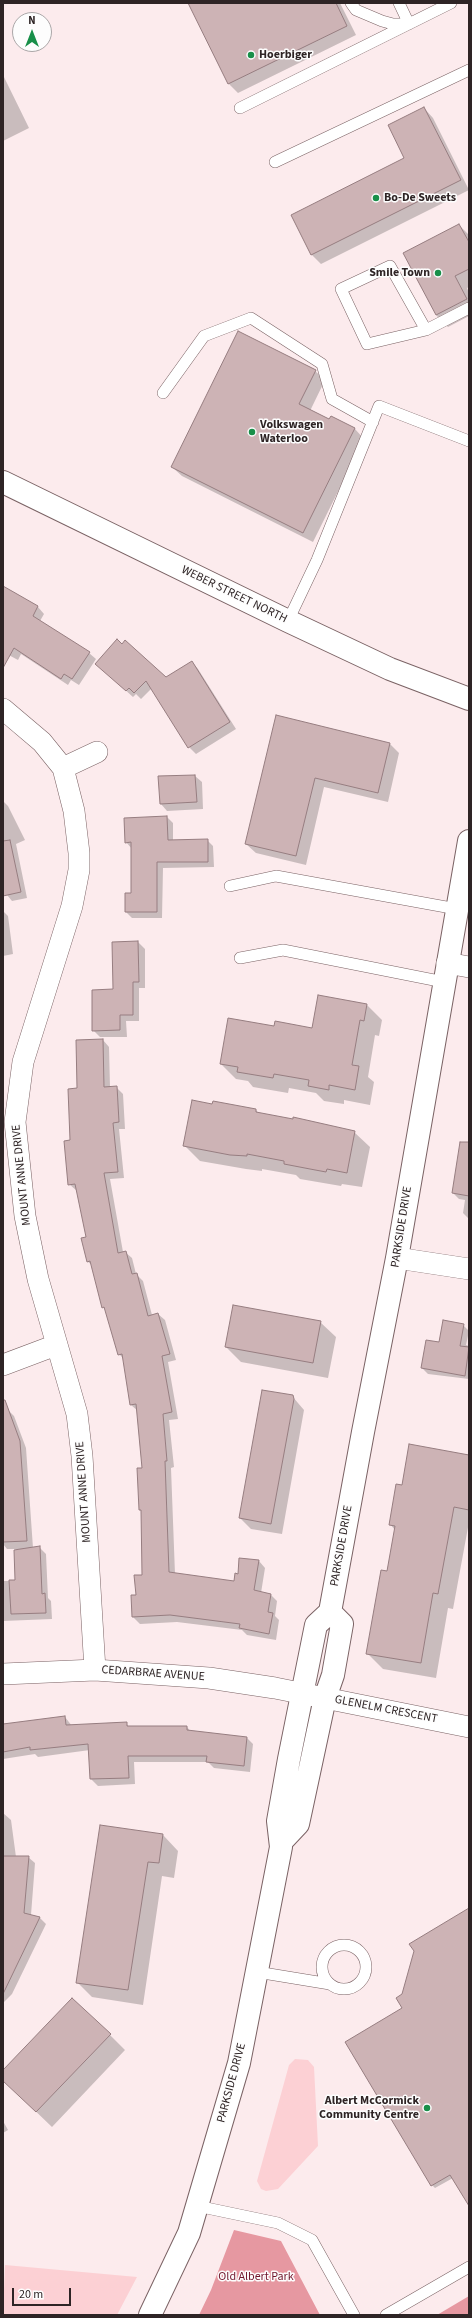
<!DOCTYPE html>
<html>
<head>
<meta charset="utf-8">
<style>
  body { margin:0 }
  #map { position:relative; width:472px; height:2318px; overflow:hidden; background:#fcebed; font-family:"Source Sans 3",sans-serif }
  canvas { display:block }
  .frame { position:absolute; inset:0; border:4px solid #2e2425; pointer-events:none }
  .north { position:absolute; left:12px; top:12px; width:40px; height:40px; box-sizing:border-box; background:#fdfdfd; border:1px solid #aaa6a7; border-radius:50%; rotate:0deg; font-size:11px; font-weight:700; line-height:16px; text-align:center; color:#2e2425 }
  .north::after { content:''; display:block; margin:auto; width:14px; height:18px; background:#188f49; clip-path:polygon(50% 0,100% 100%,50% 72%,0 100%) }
  .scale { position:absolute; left:12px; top:2288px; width:59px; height:18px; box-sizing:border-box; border:2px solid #2e2425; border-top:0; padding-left:5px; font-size:12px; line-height:14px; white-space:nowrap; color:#2e2425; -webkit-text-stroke:3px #fdfdfd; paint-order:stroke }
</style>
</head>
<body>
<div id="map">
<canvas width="472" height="2318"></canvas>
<div class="frame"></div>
<div class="north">N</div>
<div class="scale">20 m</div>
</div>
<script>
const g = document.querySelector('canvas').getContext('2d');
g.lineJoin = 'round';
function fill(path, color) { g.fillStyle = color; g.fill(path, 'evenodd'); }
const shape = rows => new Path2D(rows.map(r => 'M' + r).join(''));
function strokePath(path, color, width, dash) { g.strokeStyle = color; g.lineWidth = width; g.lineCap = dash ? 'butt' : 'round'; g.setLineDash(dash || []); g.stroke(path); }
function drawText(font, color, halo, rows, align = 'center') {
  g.font = font + ' "Source Sans 3",sans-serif'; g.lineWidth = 3; g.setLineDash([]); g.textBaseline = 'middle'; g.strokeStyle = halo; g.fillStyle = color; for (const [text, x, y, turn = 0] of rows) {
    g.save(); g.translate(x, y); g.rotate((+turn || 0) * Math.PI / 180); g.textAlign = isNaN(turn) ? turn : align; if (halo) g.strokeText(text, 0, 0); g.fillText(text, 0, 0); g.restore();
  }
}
const green = shape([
  [295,2059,308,2060,314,2067,318,2146,278,2189,266,2191,261,2189,257,2181,289,2065],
  [5,2265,137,2277,117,2315,3,2315]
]);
const forest = shape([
  [234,2230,281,2241,320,2315,199,2315,211,2290],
  [469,2296,469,2315,437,2315]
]);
const shadow = shape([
  [189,3,340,3,356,35,238,93,229,84],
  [3,75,29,128,3,141],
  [424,108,433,118,469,190,321,264,312,255,292,216,406,158],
  [459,225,469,235,469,287,467,288,469,293,469,316,448,327,436,315],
  [315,371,325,380,310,411,330,421,331,418,355,429,364,439,313,542,182,476,172,467],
  [3,587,38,607,44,614,40,621,89,653,96,659,79,685,71,680,68,685,21,654,18,660,3,652],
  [192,662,198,669,236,729,196,754,189,747,152,688,141,699,136,694,133,697,103,670,166,679],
  [276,717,390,744,399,753,388,802,324,787,306,865,256,853,246,844],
  [195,776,202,782,203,809,167,811,161,804,160,777],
  [3,801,8,806,25,840,16,844,27,898,12,901,3,890],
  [167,817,173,823,173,841,207,840,213,846,214,867,163,868,162,918,132,918,126,912,132,894,132,849,126,842],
  [3,911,8,916,13,954,3,956],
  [138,942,145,949,145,988,139,988,139,1021,126,1021,127,1037,100,1037,93,1030],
  [367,1005,382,1020,379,1036,375,1035,368,1077,374,1082,370,1105,344,1100,344,1104,324,1101,316,1093,289,1088,288,1093,253,1087,248,1081,236,1079,221,1064,275,1027,313,1029],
  [103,1040,109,1047,110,1087,116,1087,123,1094,125,1129,119,1129,124,1178,110,1179,123,1252,125,1252,132,1258,136,1274,143,1281,152,1315,158,1314,165,1320,176,1360,168,1362,178,1419,169,1420,174,1467,171,1468,175,1574,234,1582,239,1575,240,1559,259,1561,265,1568,261,1593,271,1595,277,1601,275,1616,279,1620,276,1640,247,1635,242,1630,177,1622,140,1624,133,1617,132,1596,137,1596,143,1576,142,1512,140,1510,143,1469,138,1411,131,1405,124,1359,119,1354,106,1311,103,1307,93,1266,87,1261,88,1237,77,1191,69,1184,71,1141,78,1089],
  [256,1110,259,1114,354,1132,370,1147,362,1187,342,1184,341,1186,300,1179,296,1175,262,1169,262,1171,246,1169,200,1161,185,1146],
  [469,1167,469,1219,463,1213,465,1200,459,1199,453,1193],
  [320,1322,336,1337,328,1378,241,1362,226,1347],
  [463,1325,469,1331,466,1345,469,1346,469,1379,428,1374,422,1368,440,1344],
  [292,1396,304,1410,282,1534,251,1529,240,1518],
  [8,1410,14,1416,26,1448,33,1548,39,1547,46,1554,48,1598,51,1601,52,1619,3,1621,4,1581,17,1581,26,1549,7,1549,3,1544,3,1411],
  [469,1456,469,1522,453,1609,448,1608,436,1678,383,1669,367,1653,388,1572,395,1530,390,1524,402,1486],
  [65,1717,72,1726,126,1723,129,1727,187,1727,191,1732,247,1738,253,1744,250,1772,214,1768,208,1762,134,1762,135,1784,98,1786,91,1779,90,1750,38,1757,35,1754,3,1759,3,1723,5,1724],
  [3,1813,11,1820,16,1857,28,1857,35,1863,31,1915,40,1918,46,1924,12,1994,3,2003],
  [163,1835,178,1851,174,1878,162,1876,143,2005,92,1997,77,1982],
  [469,1909,469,2204,453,2178,435,2188,432,2185,402,1995],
  [110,2035,125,2050,52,2127,3,2080,3,2072],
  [3,2121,8,2130,3,2133]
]);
const building = shape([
  [188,3,336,3,347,26,228,84,188,3],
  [424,107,461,180,311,255,291,215,404,158,388,125,424,107],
  [459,224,469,242,469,269,455,276,467,299,436,315,403,253,459,224],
  [238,331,316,370,299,404,329,419,331,416,355,428,303,533,171,467,238,331],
  [3,586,38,606,33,616,90,652,72,679,64,674,61,679,14,648,3,668,3,586],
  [117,639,122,644,125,640,166,677,192,661,230,722,188,748,146,681,134,693,129,688,126,691,95,664,117,639],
  [276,715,390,743,378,793,315,778,296,856,245,844,276,715],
  [195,775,197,802,160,804,158,776,195,775],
  [167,816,168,840,208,839,208,862,157,862,157,912,125,912,125,893,131,893,131,842,125,843,124,818,167,816],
  [10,840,21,892,3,896,3,841,10,840],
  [138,941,139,982,133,982,133,1015,120,1015,120,1030,92,1031,92,990,113,989,112,942,138,941],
  [318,995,367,1004,364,1021,360,1020,352,1065,359,1066,355,1090,329,1085,329,1090,308,1086,309,1080,274,1074,273,1078,237,1072,238,1067,220,1064,228,1018,274,1026,275,1021,312,1028,318,995],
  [103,1039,104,1087,117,1086,119,1122,113,1123,118,1172,104,1173,118,1253,126,1251,132,1274,137,1273,148,1316,158,1313,170,1354,162,1356,172,1412,163,1414,167,1461,165,1461,169,1572,234,1581,235,1573,238,1574,239,1558,259,1560,254,1590,271,1594,268,1612,273,1613,269,1634,239,1628,240,1624,170,1615,132,1617,131,1595,136,1595,134,1575,142,1575,141,1510,139,1510,137,1468,142,1468,136,1404,130,1405,122,1354,118,1355,104,1307,102,1308,90,1261,87,1262,81,1238,86,1237,75,1184,68,1185,64,1141,70,1140,68,1089,77,1088,76,1040,103,1039],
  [192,1100,212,1104,213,1101,256,1109,256,1112,293,1119,293,1117,355,1131,347,1173,327,1169,326,1172,310,1169,284,1164,284,1161,247,1154,247,1156,230,1155,183,1146,192,1100],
  [460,1142,469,1142,469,1196,452,1193,460,1142],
  [233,1305,321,1321,313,1363,225,1347,233,1305],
  [443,1320,464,1324,460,1346,469,1347,465,1376,421,1368,426,1340,439,1342,443,1320],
  [262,1390,293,1395,294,1399,271,1524,239,1518,262,1390],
  [3,1400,5,1400,20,1441,27,1541,3,1542,3,1400],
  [409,1444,469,1455,469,1510,454,1507,438,1594,433,1593,421,1663,366,1654,381,1570,387,1571,395,1526,389,1525,396,1484,402,1485,409,1444],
  [40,1546,42,1594,45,1593,46,1613,11,1614,9,1580,15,1580,14,1550,40,1546],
  [65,1716,66,1725,127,1722,127,1726,187,1726,187,1730,247,1737,244,1766,206,1762,207,1756,128,1756,129,1778,90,1779,88,1744,30,1750,30,1747,3,1752,3,1724,65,1716],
  [100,1825,163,1834,159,1863,148,1862,128,1990,76,1983,100,1825],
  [3,1856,29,1856,24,1913,40,1917,3,1994,3,1856],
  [469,1908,469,2206,450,2175,431,2186,345,2042,402,2008,396,1998,402,1994,414,1951,409,1944,469,1908],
  [72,1998,111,2034,36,2112,3,2081,3,2070,72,1998]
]);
const lane = shape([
  [351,3,356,10,382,21,393,24,409,24,399,3],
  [240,108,451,3],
  [275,162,469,70],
  [426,330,390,266,341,289,367,344,426,330,469,308],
  [163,393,204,336,251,318,322,364,332,399,373,422],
  [288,621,317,560,379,406,469,441],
  [230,886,276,876,457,909],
  [240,958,283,950,444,982],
  '322 1967a22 22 0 1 1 44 0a22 22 0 1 1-44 0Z',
  [257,1972,330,1984],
  [197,2206,278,2223,312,2240,354,2315],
  [386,2315,469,2267]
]);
const street = shape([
  [3,709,42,742,63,768,74,811,79,853,79,870,72,906,23,1062,15,1122,25,1216,38,1279,77,1414,82,1456,95,1670],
  [63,768,97,752],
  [447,963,469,967],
  [397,1258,469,1269],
  [3,1365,56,1345],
  [3,1674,95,1670,209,1678,275,1688,469,1727]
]);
const secondary = shape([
  [3,482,288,621,390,669,469,699],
  [282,1841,298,1824,325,1698,333,1675,342,1624,330,1612],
  [150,2315,189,2233,239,2063,281,1847,278,1821,289,1759,316,1625,330,1612,363,1432,397,1258,469,841]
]);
const markers = [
  [251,55,4,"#188f49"],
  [376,198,4,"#188f49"],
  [438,273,4,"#188f49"],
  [252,432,4,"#188f49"],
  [427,2108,4,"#188f49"]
];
const poiNames = [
  ["Hoerbiger",259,55],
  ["Bo-De Sweets",384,198],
  ["Smile Town",430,273,"right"],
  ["Volkswagen",260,425],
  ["Waterloo",260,439],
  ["Albert McCormick",419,2101,"right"],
  ["Community Centre",419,2115,"right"]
];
const streetNames = [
  ["WEBER STREET NORTH",234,595,26],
  ["MOUNT ANNE DRIVE",22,1175,-96],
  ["PARKSIDE DRIVE",402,1227,-81],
  ["MOUNT ANNE DRIVE",84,1492,-94],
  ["PARKSIDE DRIVE",342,1546,-80],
  ["CEDARBRAE AVENUE",153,1674,4],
  ["GLENELM CRESCENT",386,1710,11],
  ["PARKSIDE DRIVE",232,2083,-75]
];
const parkNames = [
  ["Old Albert Park",256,2277]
];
fill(green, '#fcd0d4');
fill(forest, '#e698a1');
fill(shadow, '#0003');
fill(building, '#cdb3b5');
strokePath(building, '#967d80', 1);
strokePath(lane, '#7a6264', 12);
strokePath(street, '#7a6264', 22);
strokePath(secondary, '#7a6264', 24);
strokePath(lane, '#fff', 11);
strokePath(street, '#fff', 21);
strokePath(secondary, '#fff', 22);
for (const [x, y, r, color] of markers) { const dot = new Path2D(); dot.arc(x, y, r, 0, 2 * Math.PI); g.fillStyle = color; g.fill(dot); strokePath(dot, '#fdfdfd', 1.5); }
drawText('bold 12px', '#2e2425', '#fdfdfd', poiNames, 'left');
drawText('12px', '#2e2425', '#fdfdfd', streetNames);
drawText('12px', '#70152c', '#fdfdfd', parkNames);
</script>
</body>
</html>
